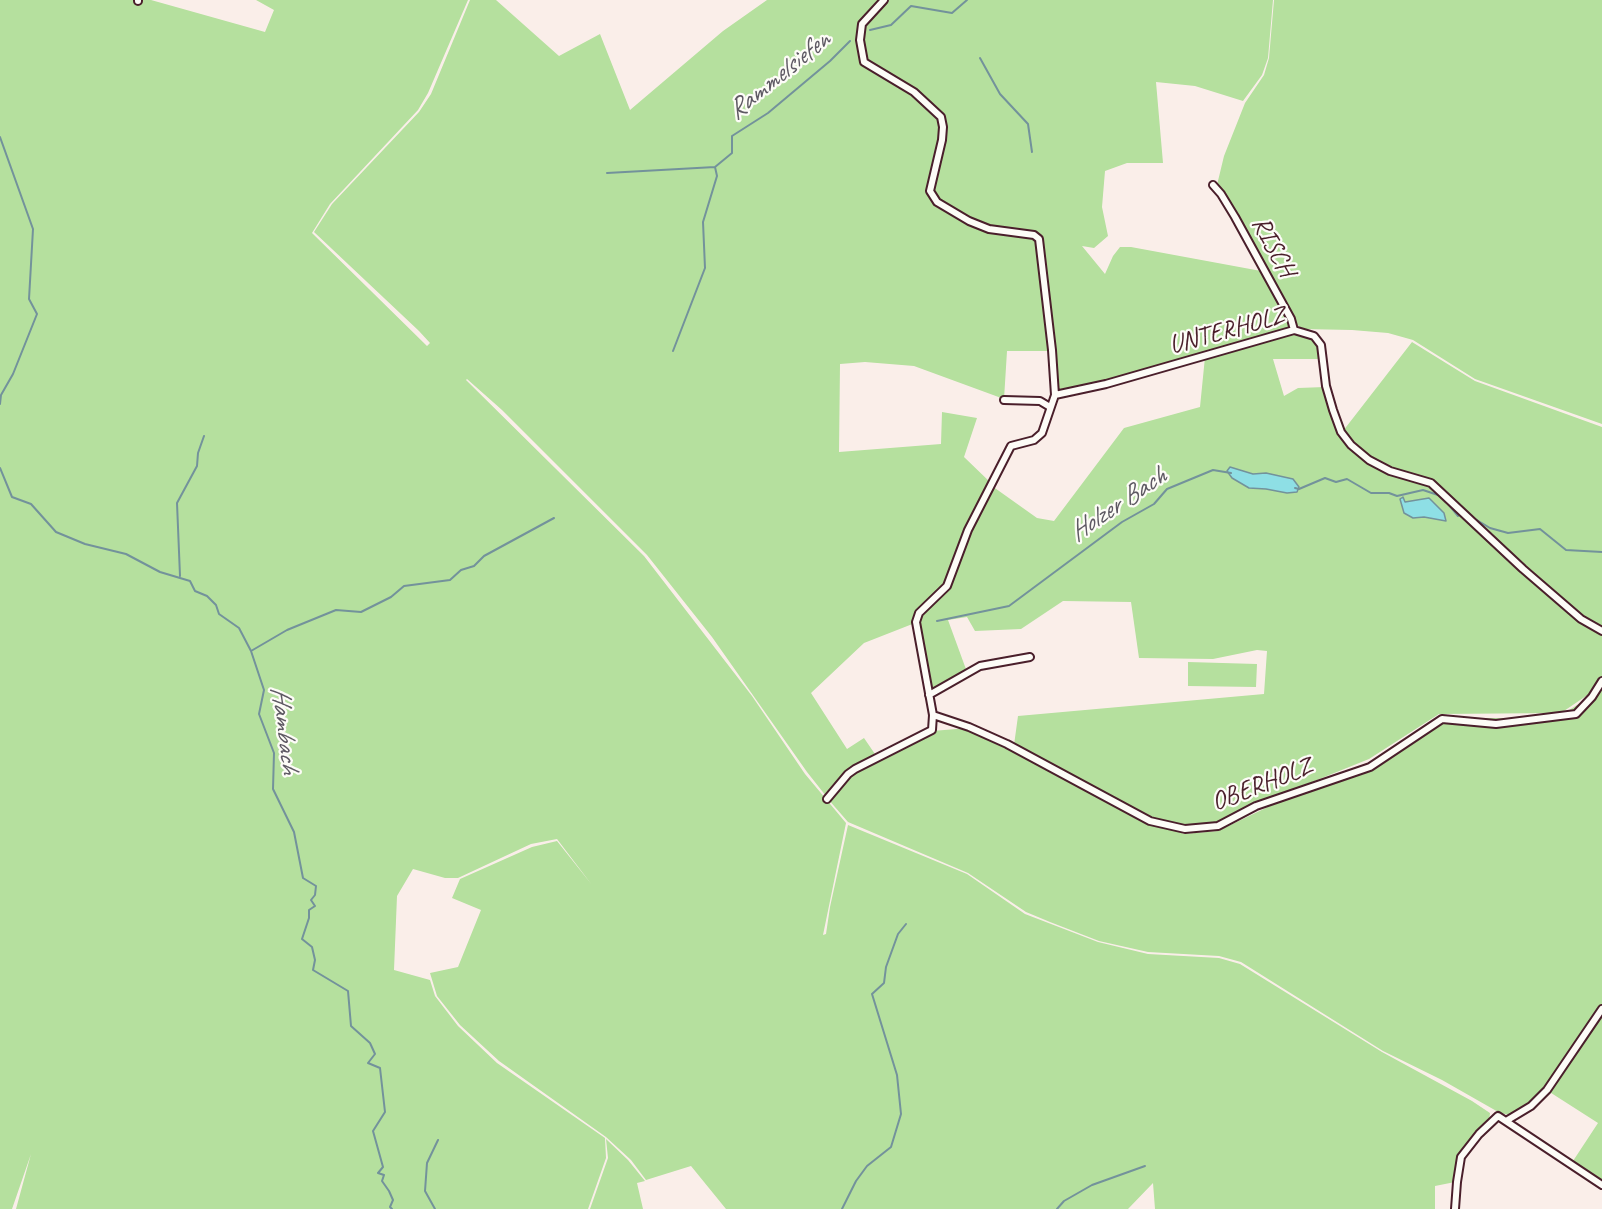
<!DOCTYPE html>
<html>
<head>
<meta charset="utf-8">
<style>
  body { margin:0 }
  canvas { display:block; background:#faeee9 }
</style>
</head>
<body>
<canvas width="1602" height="1209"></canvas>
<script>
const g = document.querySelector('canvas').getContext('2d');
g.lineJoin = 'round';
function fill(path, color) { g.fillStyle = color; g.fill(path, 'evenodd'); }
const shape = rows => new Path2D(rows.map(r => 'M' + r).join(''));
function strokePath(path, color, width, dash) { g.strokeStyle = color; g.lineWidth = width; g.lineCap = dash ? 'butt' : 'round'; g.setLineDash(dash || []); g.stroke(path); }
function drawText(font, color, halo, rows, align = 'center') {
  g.font = font + ' Caveat,sans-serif'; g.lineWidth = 4.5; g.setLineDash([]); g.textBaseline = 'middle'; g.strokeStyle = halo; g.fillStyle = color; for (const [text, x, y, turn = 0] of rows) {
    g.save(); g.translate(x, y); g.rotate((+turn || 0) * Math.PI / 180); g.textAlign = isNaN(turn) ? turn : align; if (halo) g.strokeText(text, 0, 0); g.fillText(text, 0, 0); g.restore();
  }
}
const green = shape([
  [0,0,151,0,265,32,274,10,256,0,468,0,428,93,418,110,330,204,312,233,427,346,430,343,419,331,314,232,332,204,419,112,431,94,470,0,496,0,559,56,600,34,630,110,723,31,767,0,1273,0,1268,58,1262,75,1243,101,1195,86,1156,82,1163,163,1127,163,1105,171,1102,207,1108,236,1094,248,1082,246,1105,274,1113,256,1120,247,1131,247,1261,271,1289,320,1289,327,1284,330,1183,360,1056,394,1053,350,1041,239,1035,234,989,228,970,220,938,201,931,191,943,141,945,127,942,117,915,91,873,67,872,68,913,93,940,118,942,127,941,140,929,190,935,202,968,222,988,230,1033,236,1039,240,1052,351,1007,351,1004,399,914,366,865,362,840,364,839,452,941,444,942,412,977,418,964,457,991,483,967,529,946,586,918,613,915,623,864,643,811,693,847,749,864,738,877,757,847,772,826,796,807,772,712,637,647,555,502,410,467,379,466,380,644,556,752,696,805,774,846,823,823,935,826,934,830,907,848,825,967,874,1025,914,1098,942,1148,954,1219,958,1240,964,1382,1052,1472,1101,1490,1113,1489,1122,1462,1152,1457,1163,1455,1182,1435,1186,1435,1209,1155,1209,1153,1183,1128,1209,726,1209,691,1166,646,1180,631,1160,606,1137,499,1061,460,1025,437,996,430,973,458,967,481,910,452,898,460,879,532,847,557,841,592,885,557,839,531,844,458,878,445,878,413,869,397,896,394,970,430,980,435,996,458,1026,497,1063,605,1138,606,1158,588,1209,16,1209,31,1154,12,1209,0,1209],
  [1274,0,1602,0,1602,424,1475,379,1413,340,1388,333,1352,330,1303,329,1296,324,1222,191,1217,185,1224,156,1245,103,1264,75,1269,58],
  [1294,333,1299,334,1314,341,1319,348,1321,359,1273,359,1284,396,1298,388,1325,387,1334,423,1340,433,1369,461,1430,484,1476,530,1521,570,1602,634,1602,678,1589,694,1561,713,1439,714,1369,759,1297,788,1217,826,1185,830,1151,819,1014,745,1018,716,1264,694,1267,651,1257,650,1213,659,1139,658,1131,602,1063,601,1021,629,975,631,967,617,948,620,967,672,930,694,918,622,920,614,948,587,969,531,992,486,1037,518,1054,521,1124,428,1200,407,1205,357],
  [1230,467,1253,474,1266,473,1293,479,1299,487,1287,493,1266,489,1249,488],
  [1412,342,1475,381,1602,427,1602,629,1589,622,1525,569,1432,482,1391,470,1370,459,1351,444,1343,431],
  [1188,662,1257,664,1256,687,1188,686],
  [1602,682,1602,1007,1536,1100,1510,1115,1500,1113,1442,1080,1383,1051,1241,962,1219,956,1148,952,1099,941,1050,922,1026,912,968,873,848,822,828,799,849,774,932,731,969,728,1007,745,1151,822,1184,834,1218,831,1299,792,1370,762,1441,718,1508,718,1563,714,1591,696],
  [1602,1012,1602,1181,1573,1161,1598,1123,1548,1091],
  [606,1139,628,1160,645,1181,637,1183,643,1209,590,1209,608,1158]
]);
const water = shape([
  [1230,467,1253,474,1266,473,1293,479,1299,487,1297,492,1287,493,1266,489,1249,488,1232,478,1227,471,1230,467],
  [1403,497,1405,502,1429,498,1444,513,1446,521,1424,517,1413,518,1404,513,1400,499,1403,497]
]);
const stream = shape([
  [870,30,891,25,911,6,952,13,967,0],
  [980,58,1000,94,1028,124,1032,152],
  [0,137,33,229,29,299,37,314,13,374,1,395,0,404],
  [607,173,715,167,732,153,732,136,768,113,830,61,850,41],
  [673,351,705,268,703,222,717,176,715,167],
  [0,468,12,497,31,504,56,532,85,544,126,554,160,572,190,581,195,591,207,596,216,605,219,614,239,628,251,651,264,690,259,714,274,753,273,789,294,832,303,878,316,886,315,895,311,900,315,906,309,910,309,918,302,939,312,947,315,960,313,970,348,991,351,1026,370,1043,375,1054,368,1063,380,1068,385,1112,373,1131,383,1167,378,1173,384,1175,382,1181,389,1191,393,1200,390,1207,392,1209],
  [1295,488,1299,489,1325,478,1336,482,1347,479,1371,493,1389,493,1397,496,1423,490,1441,496],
  [1445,500,1458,516],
  [1470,516,1490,528,1508,533,1540,529,1566,550,1602,552],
  [180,576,177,503,197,466,198,453,204,436],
  [937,621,1009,606,1122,522,1154,504,1167,489,1213,470,1231,473],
  [251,651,287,630,336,610,361,612,391,597,404,586,450,580,461,570,474,566,484,556,554,518],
  [435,1209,425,1191,427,1163,438,1140],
  [842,1209,856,1181,867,1166,891,1147,901,1114,897,1075,872,994,884,983,886,967,898,934,906,924],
  [1057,1209,1064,1201,1092,1185,1145,1166]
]);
const minor = shape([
  [138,0,138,1],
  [884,0,862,24,860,40,864,62,914,92,941,117,943,127,942,140,930,191,937,202,969,221,989,229,1034,235,1039,239,1052,350,1055,395],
  [1213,185,1221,194,1235,217,1291,319,1294,330],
  [1004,400,1040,401,1050,407],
  [929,695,980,666,1030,657],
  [933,715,969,727,1007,744,1150,821,1185,829,1218,826,1256,806,1370,767,1442,719,1496,724,1576,714,1592,697,1602,681],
  [827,799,848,774,855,769,932,730,933,715,916,622,919,613,947,586,968,530,1011,446,1034,440,1042,433,1055,395,1106,384,1294,330,1314,336,1321,345,1326,386,1333,410,1341,432,1351,445,1369,460,1390,471,1431,483,1523,569,1581,619,1602,631],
  [1506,1121,1531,1106,1547,1090,1602,1009],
  [1455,1209,1457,1182,1461,1157,1479,1134,1498,1116,1602,1185]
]);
const streetNames = [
  ["RISCH",1273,247,62],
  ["UNTERHOLZ",1227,331,-15],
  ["OBERHOLZ",1262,785,-21]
];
const waterNames = [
  ["Rammelsiefen",779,76,-39],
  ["Holzer Bach",1118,505,-34],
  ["Hambach",284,730,83]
];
fill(green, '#b5e09e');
fill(water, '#8edfe5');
strokePath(water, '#73929b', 1.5);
strokePath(stream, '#73929b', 2);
strokePath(minor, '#4a1f2b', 10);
strokePath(minor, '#fdfcf7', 6);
drawText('26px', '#4a1f2b', '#fdfcf7', streetNames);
drawText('italic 27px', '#5e5963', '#fdfcf7', waterNames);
</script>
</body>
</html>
